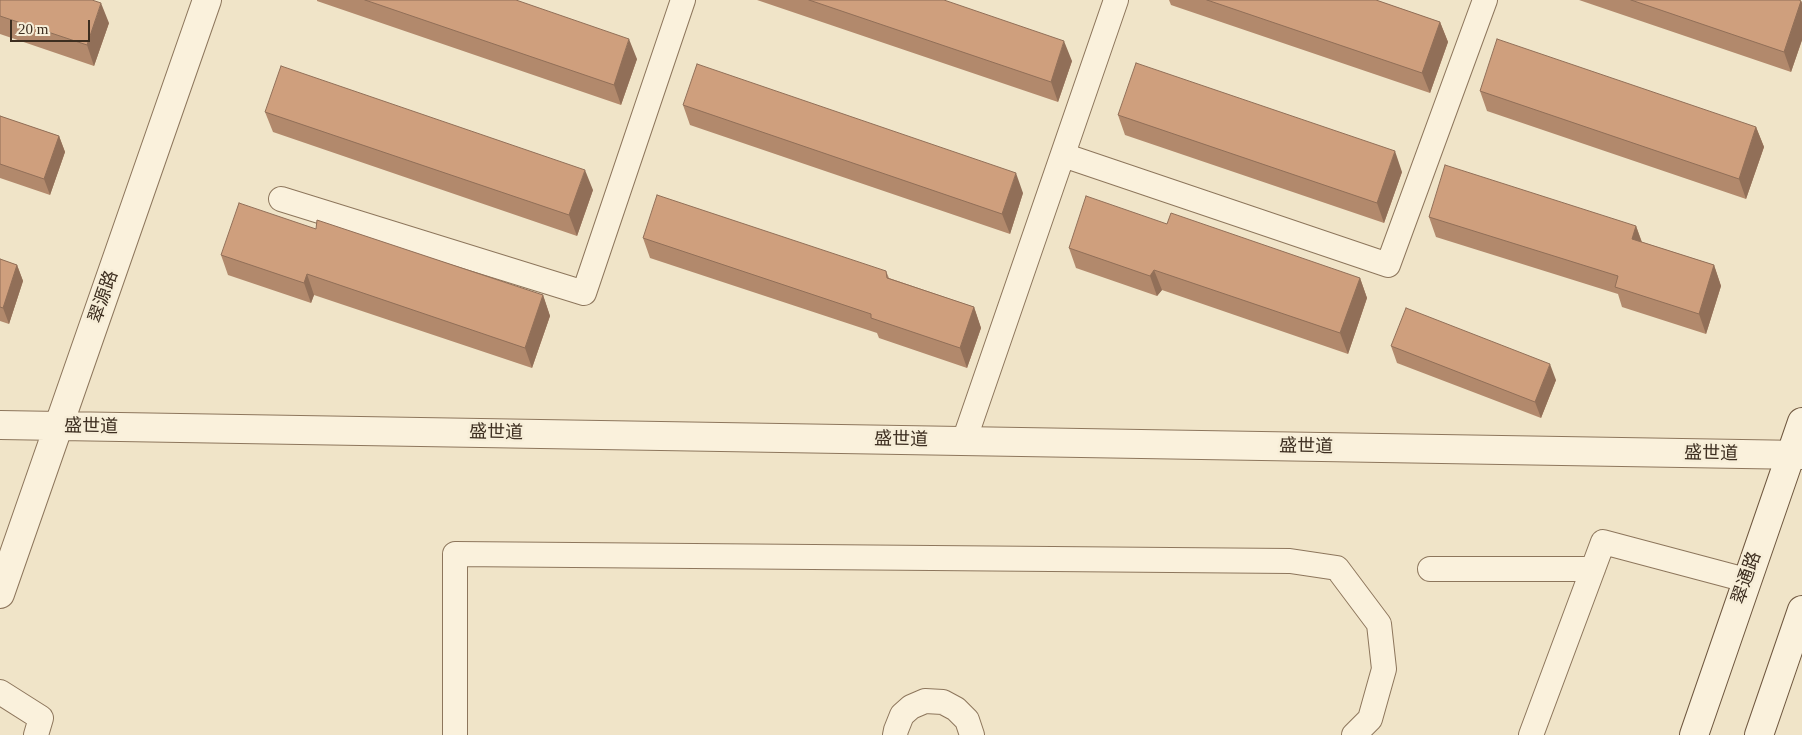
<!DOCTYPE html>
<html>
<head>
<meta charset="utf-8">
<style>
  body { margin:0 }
  #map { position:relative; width:1802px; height:735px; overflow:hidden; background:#f0e4c8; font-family:"Times New Roman",serif }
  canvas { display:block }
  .scale { position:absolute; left:10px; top:20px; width:80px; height:22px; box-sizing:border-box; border:2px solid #3d2e20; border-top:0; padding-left:6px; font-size:15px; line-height:18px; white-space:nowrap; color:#3d2e20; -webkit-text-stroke:4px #f7eed8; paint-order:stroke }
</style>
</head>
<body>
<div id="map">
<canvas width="1802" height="735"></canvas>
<div class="scale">20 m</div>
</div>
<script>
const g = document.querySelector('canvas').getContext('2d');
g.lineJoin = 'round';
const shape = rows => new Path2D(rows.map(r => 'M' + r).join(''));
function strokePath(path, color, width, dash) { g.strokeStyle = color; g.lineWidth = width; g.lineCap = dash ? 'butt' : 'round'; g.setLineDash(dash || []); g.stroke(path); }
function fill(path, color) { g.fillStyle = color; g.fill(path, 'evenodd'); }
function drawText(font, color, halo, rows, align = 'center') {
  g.font = font + ' "Times New Roman","Noto Sans SC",serif'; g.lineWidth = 5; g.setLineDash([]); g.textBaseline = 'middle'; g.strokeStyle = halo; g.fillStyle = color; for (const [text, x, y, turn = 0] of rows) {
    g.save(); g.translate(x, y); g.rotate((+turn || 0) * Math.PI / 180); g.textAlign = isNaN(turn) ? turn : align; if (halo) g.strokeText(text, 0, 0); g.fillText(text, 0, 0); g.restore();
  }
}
const minor = shape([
  [1063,155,1388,265,1485,0],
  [281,199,584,293,683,0],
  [964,441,1116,0],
  [1430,569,1593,569],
  [0,692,41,718,36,735],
  [455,735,455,554,1290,561,1337,568,1379,624,1384,669,1370,719,1354,735],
  [895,735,896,730,902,715,911,707,925,701,943,702,956,709,967,720,972,735],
  [1531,735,1603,542,1746,580]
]);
const tertiary = shape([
  [0,425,1802,455],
  [0,594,207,0]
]);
const secondary = shape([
  [1694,735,1802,422],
  [1759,735,1802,610]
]);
const wall = shape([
  [0,0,109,23,94,66,0,34],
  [317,0,516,0,637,59,621,105,317,1],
  [757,0,944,0,1072,61,1058,102],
  [1169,0,1376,0,1440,22,1448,42,1430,93,1171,5],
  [1579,0,1799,0,1801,1,1802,3,1802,40,1791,72],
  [1480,91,1756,127,1764,147,1746,199,1487,111],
  [683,105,1023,193,1010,234,690,125],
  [265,112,593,190,577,236,273,132],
  [1118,115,1402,172,1384,223,1125,135],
  [0,116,59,136,65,152,50,195,0,178],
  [1429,217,1636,226,1642,242,1714,265,1721,286,1706,334,1622,307,1618,294,1436,237],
  [1167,224,1360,278,1367,298,1348,354,1162,290,1157,296,1076,268,1069,248],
  [316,229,543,295,550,316,532,368,314,295,311,303,228,275,221,255],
  [643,238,886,271,889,278,974,307,981,328,967,368,879,338,877,333,650,258],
  [0,259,17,265,23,281,9,324,0,321],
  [1391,346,1556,380,1541,418,1397,363]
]);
const shadedWall = shape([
  [1801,1,1802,3,1802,40,1791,72,1784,52],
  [101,3,109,23,94,66,87,45],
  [1440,22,1448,42,1430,93,1422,73],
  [629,39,637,59,621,105,614,85],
  [1064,41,1072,61,1058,102,1051,82],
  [1756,127,1764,147,1746,199,1739,179],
  [59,136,65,152,50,195,44,179],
  [1395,151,1402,172,1384,223,1377,203],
  [585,170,593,190,577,236,569,215],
  [1016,173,1023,193,1010,234,1002,214],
  [1636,226,1643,246,1632,239],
  [17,265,23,281,9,324,3,308],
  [1714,265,1721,286,1706,334,1699,314],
  [1154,270,1162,290,1157,296,1150,276],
  [307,274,314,295,311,303,304,283],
  [1360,278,1367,298,1348,354,1340,333],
  [543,295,550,316,532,368,525,348],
  [974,307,981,328,967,368,960,348],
  [1550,364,1556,380,1541,418,1535,402]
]);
const building = shape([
  [0,0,92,0,101,3,87,45,0,16,0,0],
  [365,0,516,0,629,39,614,85,365,0],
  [809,0,944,0,1064,41,1051,82,809,0],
  [1207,0,1376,0,1440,22,1422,73,1207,0],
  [1631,0,1799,0,1801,1,1784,52,1631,0],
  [1497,39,1756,127,1739,179,1480,91,1497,39],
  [1136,63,1395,151,1377,203,1118,115,1136,63],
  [697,64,1016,173,1002,214,683,105,697,64],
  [281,66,585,170,569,215,265,112,281,66],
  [0,116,59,136,44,179,0,164,0,116],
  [1445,165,1636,226,1632,239,1714,265,1699,314,1615,287,1618,276,1429,217,1445,165],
  [657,195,886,271,887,278,974,307,960,348,871,318,871,314,643,238,657,195],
  [1086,196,1167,224,1171,213,1360,278,1340,333,1154,270,1150,276,1069,248,1086,196],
  [239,203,316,229,317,220,543,295,525,348,307,274,304,283,221,255,239,203],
  [0,259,17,265,3,308,0,307,0,259],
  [1406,308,1550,364,1535,402,1391,346,1406,308]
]);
const streetNames = [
  ["翠源路",104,297,-71],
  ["盛世道",91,427,1],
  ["盛世道",496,433,1],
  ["盛世道",901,440,1],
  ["盛世道",1306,447,1],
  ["盛世道",1711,454,1],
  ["翠通路",1747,578,-71]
];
strokePath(minor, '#8d765c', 26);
strokePath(tertiary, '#8d765c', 30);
strokePath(secondary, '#6f573f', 30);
strokePath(minor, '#faf1dc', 24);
strokePath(tertiary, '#faf1dc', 28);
strokePath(secondary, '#faf1dc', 28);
fill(wall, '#b2896c');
fill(shadedWall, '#916f58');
fill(building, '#cf9f7d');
strokePath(building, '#916f58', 1);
drawText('18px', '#3d2e20', '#f7eed8', streetNames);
</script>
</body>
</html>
